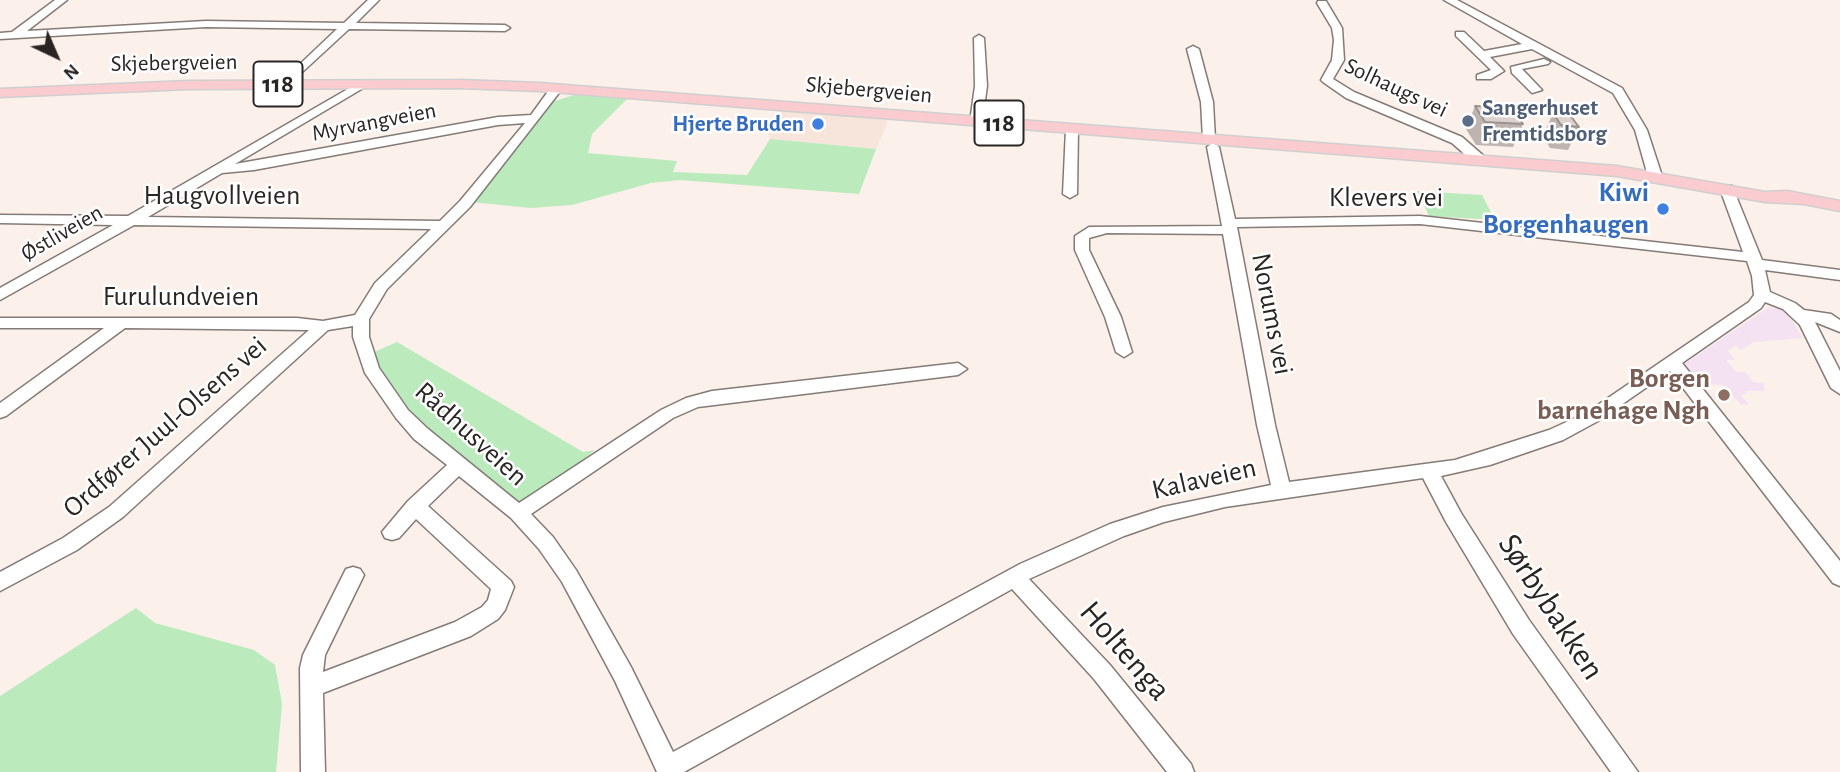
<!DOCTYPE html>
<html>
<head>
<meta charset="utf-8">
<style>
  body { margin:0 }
  #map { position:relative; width:1840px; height:772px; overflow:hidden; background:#fbf0ea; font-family:"Alegreya Sans",sans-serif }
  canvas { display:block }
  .north { position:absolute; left:21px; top:21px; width:70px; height:70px; -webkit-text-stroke:5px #fff; paint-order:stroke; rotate:136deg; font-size:19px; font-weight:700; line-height:28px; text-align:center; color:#292523 }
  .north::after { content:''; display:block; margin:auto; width:24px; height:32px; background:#292523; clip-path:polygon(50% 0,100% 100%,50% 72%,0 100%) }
</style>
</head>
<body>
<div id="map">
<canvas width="1840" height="772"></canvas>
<div class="north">N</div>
</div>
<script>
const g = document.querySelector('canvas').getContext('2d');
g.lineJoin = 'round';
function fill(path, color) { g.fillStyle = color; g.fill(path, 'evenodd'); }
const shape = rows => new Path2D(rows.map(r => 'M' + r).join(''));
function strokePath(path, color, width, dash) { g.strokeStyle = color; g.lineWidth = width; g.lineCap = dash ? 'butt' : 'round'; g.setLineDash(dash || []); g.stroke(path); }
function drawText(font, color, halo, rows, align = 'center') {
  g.font = font + ' "Alegreya Sans",sans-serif'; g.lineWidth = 5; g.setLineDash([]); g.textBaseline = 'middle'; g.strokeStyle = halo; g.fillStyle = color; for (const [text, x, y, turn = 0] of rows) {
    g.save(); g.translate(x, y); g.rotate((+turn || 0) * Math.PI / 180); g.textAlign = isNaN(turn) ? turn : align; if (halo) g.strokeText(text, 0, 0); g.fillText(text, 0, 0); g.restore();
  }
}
const built = shape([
  [780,110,871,117,888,121,876,149,770,139,766,126]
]);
const education = shape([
  [1769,307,1780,309,1788,314,1803,338,1754,342,1740,350,1735,345,1728,351,1735,360,1726,360,1736,372,1745,372,1753,382,1764,383,1764,391,1745,391,1747,394,1741,395,1749,405,1740,404,1724,385,1702,384,1713,400,1710,400,1683,365]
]);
const green = shape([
  [577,94,628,98,592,134,588,153,677,161,673,172,747,175,770,139,876,149,859,194,680,180,651,183,572,205,531,208,471,202,520,144,546,100,555,101],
  [1417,191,1482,195,1495,220,1429,216],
  [397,342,583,452,595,450,518,513,421,434,365,356],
  [136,608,155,623,254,650,275,665,282,704,276,772,0,772,0,696]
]);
const minor = shape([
  [55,0,67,0,27,31,206,21,344,23,368,0,379,0,356,23,505,25,510,28,505,31,349,29,285,88,281,86,281,82,337,29,206,27,0,39,0,33,12,32,55,0],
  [1444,0,1457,0,1622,88,1647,130,1662,176,1660,179,1655,180,1648,176,1635,130,1613,93,1532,49,1490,57,1504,71,1491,79,1477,79,1477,75,1491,70,1456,36,1456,32,1464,32,1484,51,1522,44,1444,0],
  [1318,1,1326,1,1342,28,1344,60,1333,79,1354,92,1462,137,1486,158,1486,164,1476,164,1452,143,1346,98,1323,82,1321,80,1332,60,1334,40,1332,28,1317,3,1318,1],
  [979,35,984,38,987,86,982,122,976,126,970,122,975,86,974,38,979,35],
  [1193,46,1199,49,1213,102,1215,139,1209,143,1203,139,1201,102,1187,49,1193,46],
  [1544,59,1550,62,1548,64,1522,69,1542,90,1532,93,1512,73,1511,67,1544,59],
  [360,82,370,84,235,164,498,117,531,115,552,86,562,89,470,207,387,289,369,319,369,337,379,368,408,410,428,429,519,503,661,410,686,398,712,391,958,363,967,369,958,375,698,407,673,418,531,514,553,537,576,570,631,667,673,752,1020,564,1110,524,1163,507,1271,485,1257,425,1223,234,1107,233,1089,238,1089,250,1121,317,1132,352,1124,357,1116,352,1105,317,1075,250,1075,236,1089,227,1222,226,1207,147,1213,143,1219,147,1235,219,1420,216,1743,252,1720,189,1722,186,1732,186,1762,260,1840,270,1840,280,1765,270,1770,292,1795,303,1804,310,1831,314,1840,320,1840,332,1815,322,1840,371,1840,394,1831,388,1800,325,1783,309,1765,302,1761,308,1682,363,1840,561,1840,586,1833,583,1670,371,1598,421,1563,440,1490,465,1441,476,1461,513,1529,620,1638,772,1611,772,1513,634,1446,522,1423,478,1225,507,1164,522,1124,536,1029,579,1110,665,1191,764,1194,772,1167,772,1094,679,1012,589,684,772,657,772,615,681,562,582,539,549,511,518,459,476,428,506,511,581,514,587,505,610,498,619,471,636,323,693,325,772,301,772,300,668,303,655,346,569,353,567,360,569,364,575,325,655,323,672,455,622,482,607,488,600,491,589,416,519,399,538,392,540,385,538,382,532,408,501,447,465,414,439,396,418,365,373,353,337,353,326,328,330,123,517,77,550,0,591,0,572,63,538,109,507,309,330,125,328,6,416,0,418,0,403,104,328,0,328,0,318,297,318,323,321,355,315,375,283,431,229,134,225,0,300,0,288,113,225,0,223,0,215,128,216,360,82],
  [525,123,460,201,440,221,148,217,222,173,254,170,498,125,525,123],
  [1420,224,1747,261,1752,276,1754,295,1749,302,1586,413,1549,430,1455,460,1289,482,1275,425,1237,227,1420,224],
  [1072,125,1078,129,1077,194,1070,198,1063,194,1066,129,1072,125]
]);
const major = shape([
  [460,80,539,83,1617,166,1765,192,1787,191,1840,201,1840,211,1804,204,1765,202,1617,176,539,91,460,88,189,89,0,97,0,89,189,81,460,80]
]);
const wall = shape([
  [1475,106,1523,124,1513,147,1476,145,1466,129],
  [1553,113,1579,127,1568,150,1550,148,1543,136]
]);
const building = shape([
  [1475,106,1512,108,1523,124,1485,122,1475,106],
  [1553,113,1569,114,1579,127,1561,125,1553,113]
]);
const markers = [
  [1468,121,7,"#5c6f8a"],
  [818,124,7,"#3f7fe0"],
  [1663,209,7,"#3f7fe0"],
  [1724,395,7,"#8d6e63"]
];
const farStreetnames = [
  ["Skjebergveien",174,63,-1],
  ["Solhaugs vei",1396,88,25],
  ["Skjebergveien",869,90,5],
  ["Myrvangveien",374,122,-11],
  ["Østliveien",62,233,-30]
];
const farServicenames = [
  ["Sangerhuset",1482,108],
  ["Fremtidsborg",1482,134]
];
const farShopnames = [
  ["Hjerte Bruden",804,124]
];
const shields = [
  [278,84,49],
  [999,123,49]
];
const shieldNames = [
  ["118",278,84],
  ["118",999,123]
];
const shopNames = [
  ["Kiwi",1649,193],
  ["Borgenhaugen",1649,225]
];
const streetNames = [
  ["Haugvollveien",222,196],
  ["Klevers vei",1386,198],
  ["Furulundveien",181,297],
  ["Norums vei",1272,314,79],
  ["Ordfører Juul-Olsens vei",165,427,-41],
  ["Rådhusveien",471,434,42],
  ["Kalaveien",1204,479,-13]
];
const educationNames = [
  ["Borgen",1710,379],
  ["barnehage Ngh",1710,411]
];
const nearStreetnames = [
  ["Sørbybakken",1551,607,57],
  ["Holtenga",1125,651,49]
];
fill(built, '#f7e4da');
fill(education, '#f4e2f3');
fill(green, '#bbeabd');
strokePath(minor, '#847b76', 3);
strokePath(major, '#d0cfcf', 3);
fill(minor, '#fff');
fill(major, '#faccd0');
fill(wall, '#bdb4af');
fill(building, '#dcd1cc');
strokePath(building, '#9a928f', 2);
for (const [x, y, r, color] of markers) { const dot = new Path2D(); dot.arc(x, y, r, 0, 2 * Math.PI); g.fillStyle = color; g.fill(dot); strokePath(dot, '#fff', 2.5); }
drawText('23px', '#292523', '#fff', farStreetnames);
drawText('bold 23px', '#4e5e75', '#fff', farServicenames, 'left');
drawText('bold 23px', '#366cbe', '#fff', farShopnames, 'right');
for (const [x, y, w] of shields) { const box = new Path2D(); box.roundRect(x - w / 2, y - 22.5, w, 45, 5); g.fillStyle = '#fff'; g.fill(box); strokePath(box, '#292523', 2); }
drawText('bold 26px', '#292523', null, shieldNames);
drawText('bold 28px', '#366cbe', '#fff', shopNames, 'right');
drawText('28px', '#292523', '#fff', streetNames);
drawText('bold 28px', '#785e54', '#fff', educationNames, 'right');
drawText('33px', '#292523', '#fff', nearStreetnames);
</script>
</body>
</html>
